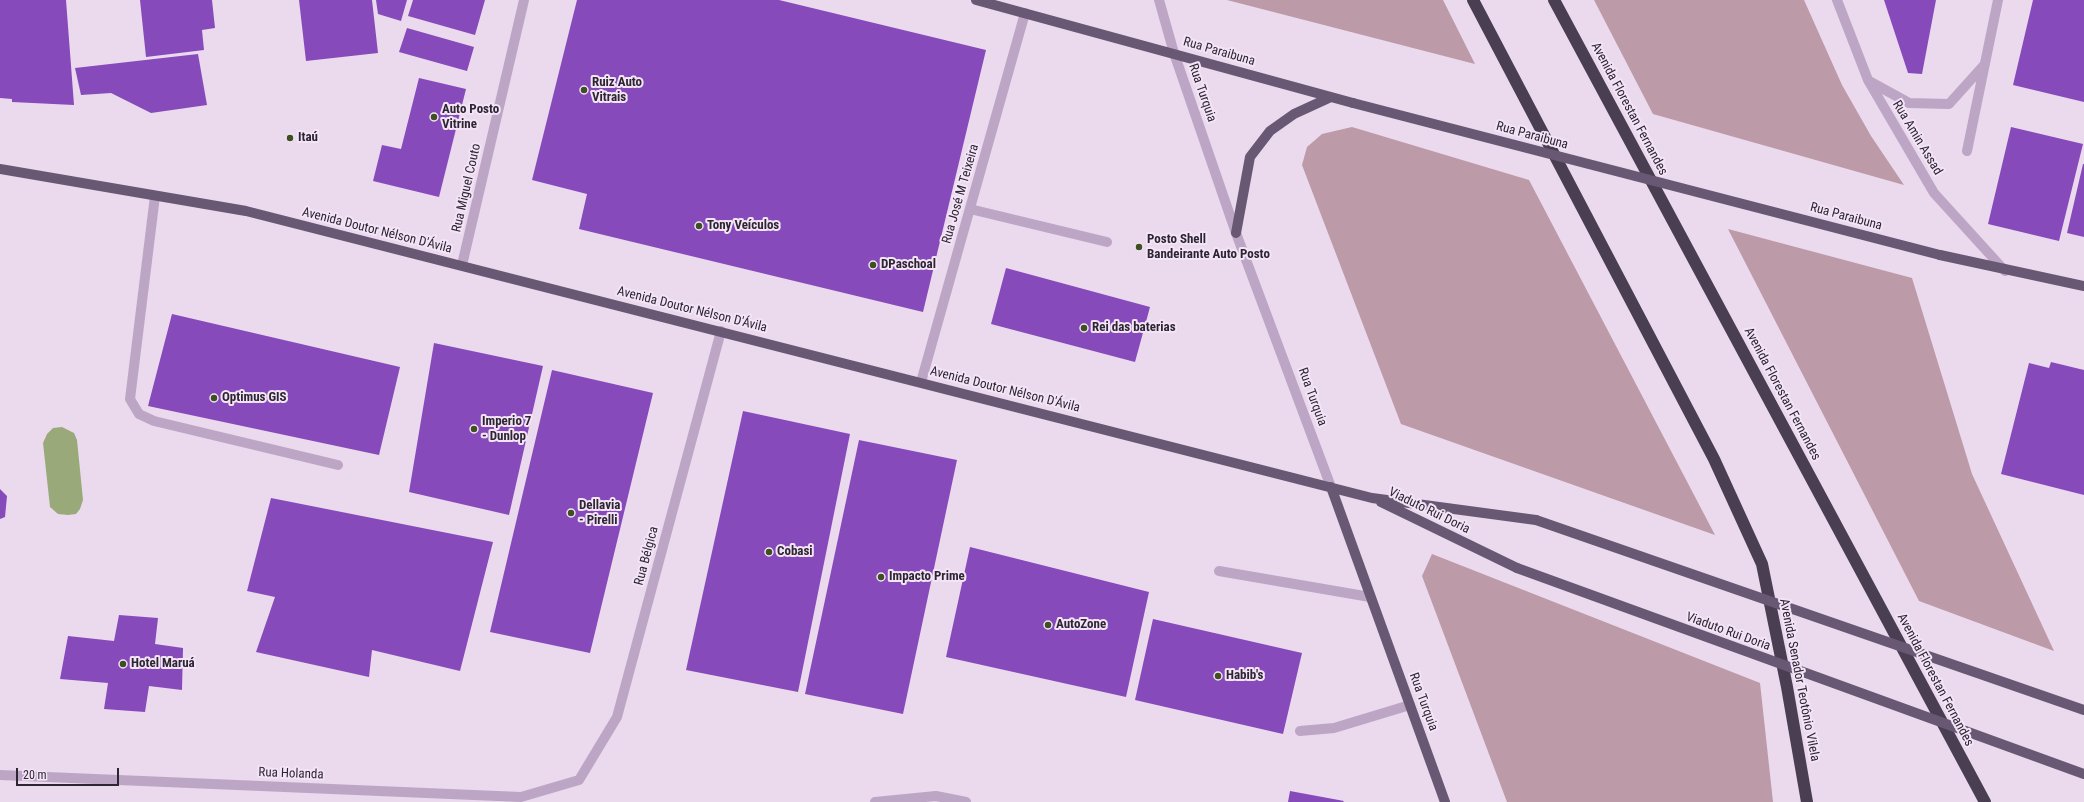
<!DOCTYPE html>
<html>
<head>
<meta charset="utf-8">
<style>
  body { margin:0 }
  #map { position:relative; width:2084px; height:802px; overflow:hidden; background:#ebd9ee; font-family:"Roboto Condensed",sans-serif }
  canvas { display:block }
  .scale { position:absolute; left:16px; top:768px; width:103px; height:18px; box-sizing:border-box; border:2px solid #2d2632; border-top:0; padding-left:5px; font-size:12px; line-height:14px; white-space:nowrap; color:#2d2632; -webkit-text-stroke:3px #f4e4f7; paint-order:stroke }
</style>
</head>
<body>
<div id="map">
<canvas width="2084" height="802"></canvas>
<div class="scale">20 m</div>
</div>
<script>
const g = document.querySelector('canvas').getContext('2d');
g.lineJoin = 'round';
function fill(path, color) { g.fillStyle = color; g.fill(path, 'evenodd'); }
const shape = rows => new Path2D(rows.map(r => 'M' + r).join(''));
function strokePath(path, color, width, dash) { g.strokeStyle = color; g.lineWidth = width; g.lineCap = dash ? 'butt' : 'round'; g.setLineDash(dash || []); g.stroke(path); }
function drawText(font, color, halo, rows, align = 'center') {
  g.font = font + ' "Roboto Condensed",sans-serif'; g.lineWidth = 4; g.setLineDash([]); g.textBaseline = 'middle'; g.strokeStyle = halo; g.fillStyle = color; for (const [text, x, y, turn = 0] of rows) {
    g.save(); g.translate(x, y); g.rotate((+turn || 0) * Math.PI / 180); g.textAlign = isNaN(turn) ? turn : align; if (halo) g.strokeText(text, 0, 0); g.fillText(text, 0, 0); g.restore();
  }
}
const green = shape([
  [1227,0,1443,0,1475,64],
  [1594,0,1804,0,1842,85,1871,136,1904,185,1653,114],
  [1352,127,1529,180,1715,535,1401,424,1302,165,1307,147,1322,134],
  [1728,229,1912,278,1972,474,2054,651,1919,601],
  [1432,554,1760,683,1773,802,1507,802,1422,576]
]);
const water = shape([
  [62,427,74,433,77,440,83,500,80,509,76,514,68,515,58,514,50,507,43,443,47,434,53,428]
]);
const building = shape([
  [0,0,66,0,74,105,12,102,12,99,0,98],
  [140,0,212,0,215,28,202,30,204,50,146,57],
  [299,0,372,0,378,53,306,61],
  [376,0,407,0,401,21,378,14],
  [413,0,485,0,475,35,408,16],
  [577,0,779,0,986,50,923,312,579,229,587,194,532,180],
  [1884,0,1936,0,1922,74,1908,73],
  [2033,0,2084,0,2084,102,2013,85],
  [407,28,474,47,467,71,399,52],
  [198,54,207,105,151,113,111,93,81,95,75,68],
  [419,78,466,89,439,197,373,181,382,145,401,149],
  [2011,127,2083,144,2059,241,1988,224],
  [2083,164,2084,164,2084,237,2067,233],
  [1006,268,1150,307,1135,362,991,324],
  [172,314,400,367,379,455,148,406],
  [434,343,543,366,509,515,409,492],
  [2051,362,2084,370,2084,495,2001,474,2029,363,2049,368],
  [552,370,653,393,590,653,490,632],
  [743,411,850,434,798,692,686,670],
  [859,440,957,460,903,714,805,694],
  [0,489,7,496,5,517,0,519],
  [271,498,493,542,460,671,372,650,369,677,256,652,275,597,247,591],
  [970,547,1149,592,1126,697,946,657],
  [119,615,158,618,155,644,183,648,182,690,149,686,145,712,104,709,108,683,60,679,68,636,114,641],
  [1153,619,1302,653,1283,734,1135,700],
  [1290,791,1344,801,1343,802,1288,802]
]);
const minor = shape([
  [1159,0,1174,53,1236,233,1331,487],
  [1837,0,1868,80,1934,193,2005,271],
  [1869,81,1909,103,1949,104,1985,64],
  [1967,151,1998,0],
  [155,196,130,399,139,414,154,421,338,465],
  [970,209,1107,242],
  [462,265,524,0],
  [921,382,1025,13],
  [1219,571,1370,597],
  [1300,731,1334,728,1410,705],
  [0,775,521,797,579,780,617,717,721,331],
  [875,802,936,796,966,802]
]);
const major = shape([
  [976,0,1353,103],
  [0,169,246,211,1372,498,1536,520],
  [1236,233,1250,157,1270,131,1294,114,1331,97],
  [1940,255,2084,286],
  [1331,487,1445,802],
  [1381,502,1517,568]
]);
const highway = shape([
  [1473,0,1714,459,1762,564,1787,687,1807,802],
  [1554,0,1985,802]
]);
const majorBridge = shape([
  [1353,103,1940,255],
  [1536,520,2084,710],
  [1517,568,2084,774]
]);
const markers = [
  [584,90,4,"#3e501f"],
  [434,117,4,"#3e501f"],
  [290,138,4,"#3e501f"],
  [699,226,4,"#3e501f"],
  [1139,247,4,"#3e501f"],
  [873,265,4,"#3e501f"],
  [1084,328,4,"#3e501f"],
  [214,398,4,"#3e501f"],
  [474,429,4,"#3e501f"],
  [571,513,4,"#3e501f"],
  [769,552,4,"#3e501f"],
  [881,577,4,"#3e501f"],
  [1048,625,4,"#3e501f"],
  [123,664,4,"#3e501f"],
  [1218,676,4,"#3e501f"]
];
const streetNames = [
  ["Rua Paraibuna",1219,52,16],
  ["Rua Turquia",1202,93,71],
  ["Avenida Florestan Fernandes",1629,109,62],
  ["Rua Paraibuna",1532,136,15],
  ["Rua Amin Assad",1917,138,59],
  ["Rua Miguel Couto",467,188,-77],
  ["Rua José M Teixeira",961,194,-74],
  ["Rua Paraibuna",1846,217,15],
  ["Avenida Doutor Nélson D'Ávila",377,231,14],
  ["Avenida Doutor Nélson D'Ávila",692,310,14],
  ["Avenida Doutor Nélson D'Ávila",1005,390,14],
  ["Avenida Florestan Fernandes",1782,394,62],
  ["Rua Turquia",1312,397,70],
  ["Viaduto Rui Doria",1429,511,26],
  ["Rua Bélgica",647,556,-75],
  ["Viaduto Rui Doria",1728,632,20],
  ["Avenida Senador Teotônio Vilela",1799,680,79],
  ["Avenida Florestan Fernandes",1935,680,62],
  ["Rua Turquia",1423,702,70],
  ["Rua Holanda",291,774,2]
];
const poiNames = [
  ["Ruiz Auto",592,83],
  ["Vitrais",592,98],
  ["Auto Posto",442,110],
  ["Vitrine",442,125],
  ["Itaú",298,138],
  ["Tony Veículos",707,226],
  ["Posto Shell",1147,240],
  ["Bandeirante Auto Posto",1147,255],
  ["DPaschoal",881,265],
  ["Rei das baterias",1092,328],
  ["Optimus GIS",222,398],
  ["Imperio 7",482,422],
  ["- Dunlop",482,437],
  ["Dellavia",579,506],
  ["- Pirelli",579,521],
  ["Cobasi",777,552],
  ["Impacto Prime",889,577],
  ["AutoZone",1056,625],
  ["Hotel Maruá",131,664],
  ["Habib's",1226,676]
];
fill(green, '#bc9aa7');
fill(water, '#99a97a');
fill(building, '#864abb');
strokePath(minor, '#bda6c5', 10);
strokePath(major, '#695873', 10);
strokePath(highway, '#4a3e52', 12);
strokePath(majorBridge, '#695873', 10);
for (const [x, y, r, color] of markers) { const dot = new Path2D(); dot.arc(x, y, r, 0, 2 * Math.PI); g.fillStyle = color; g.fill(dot); strokePath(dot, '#f4e4f7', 1.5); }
drawText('13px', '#2d2632', '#f4e4f7', streetNames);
drawText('bold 13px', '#2d2632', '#f4e4f7', poiNames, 'left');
</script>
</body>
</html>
